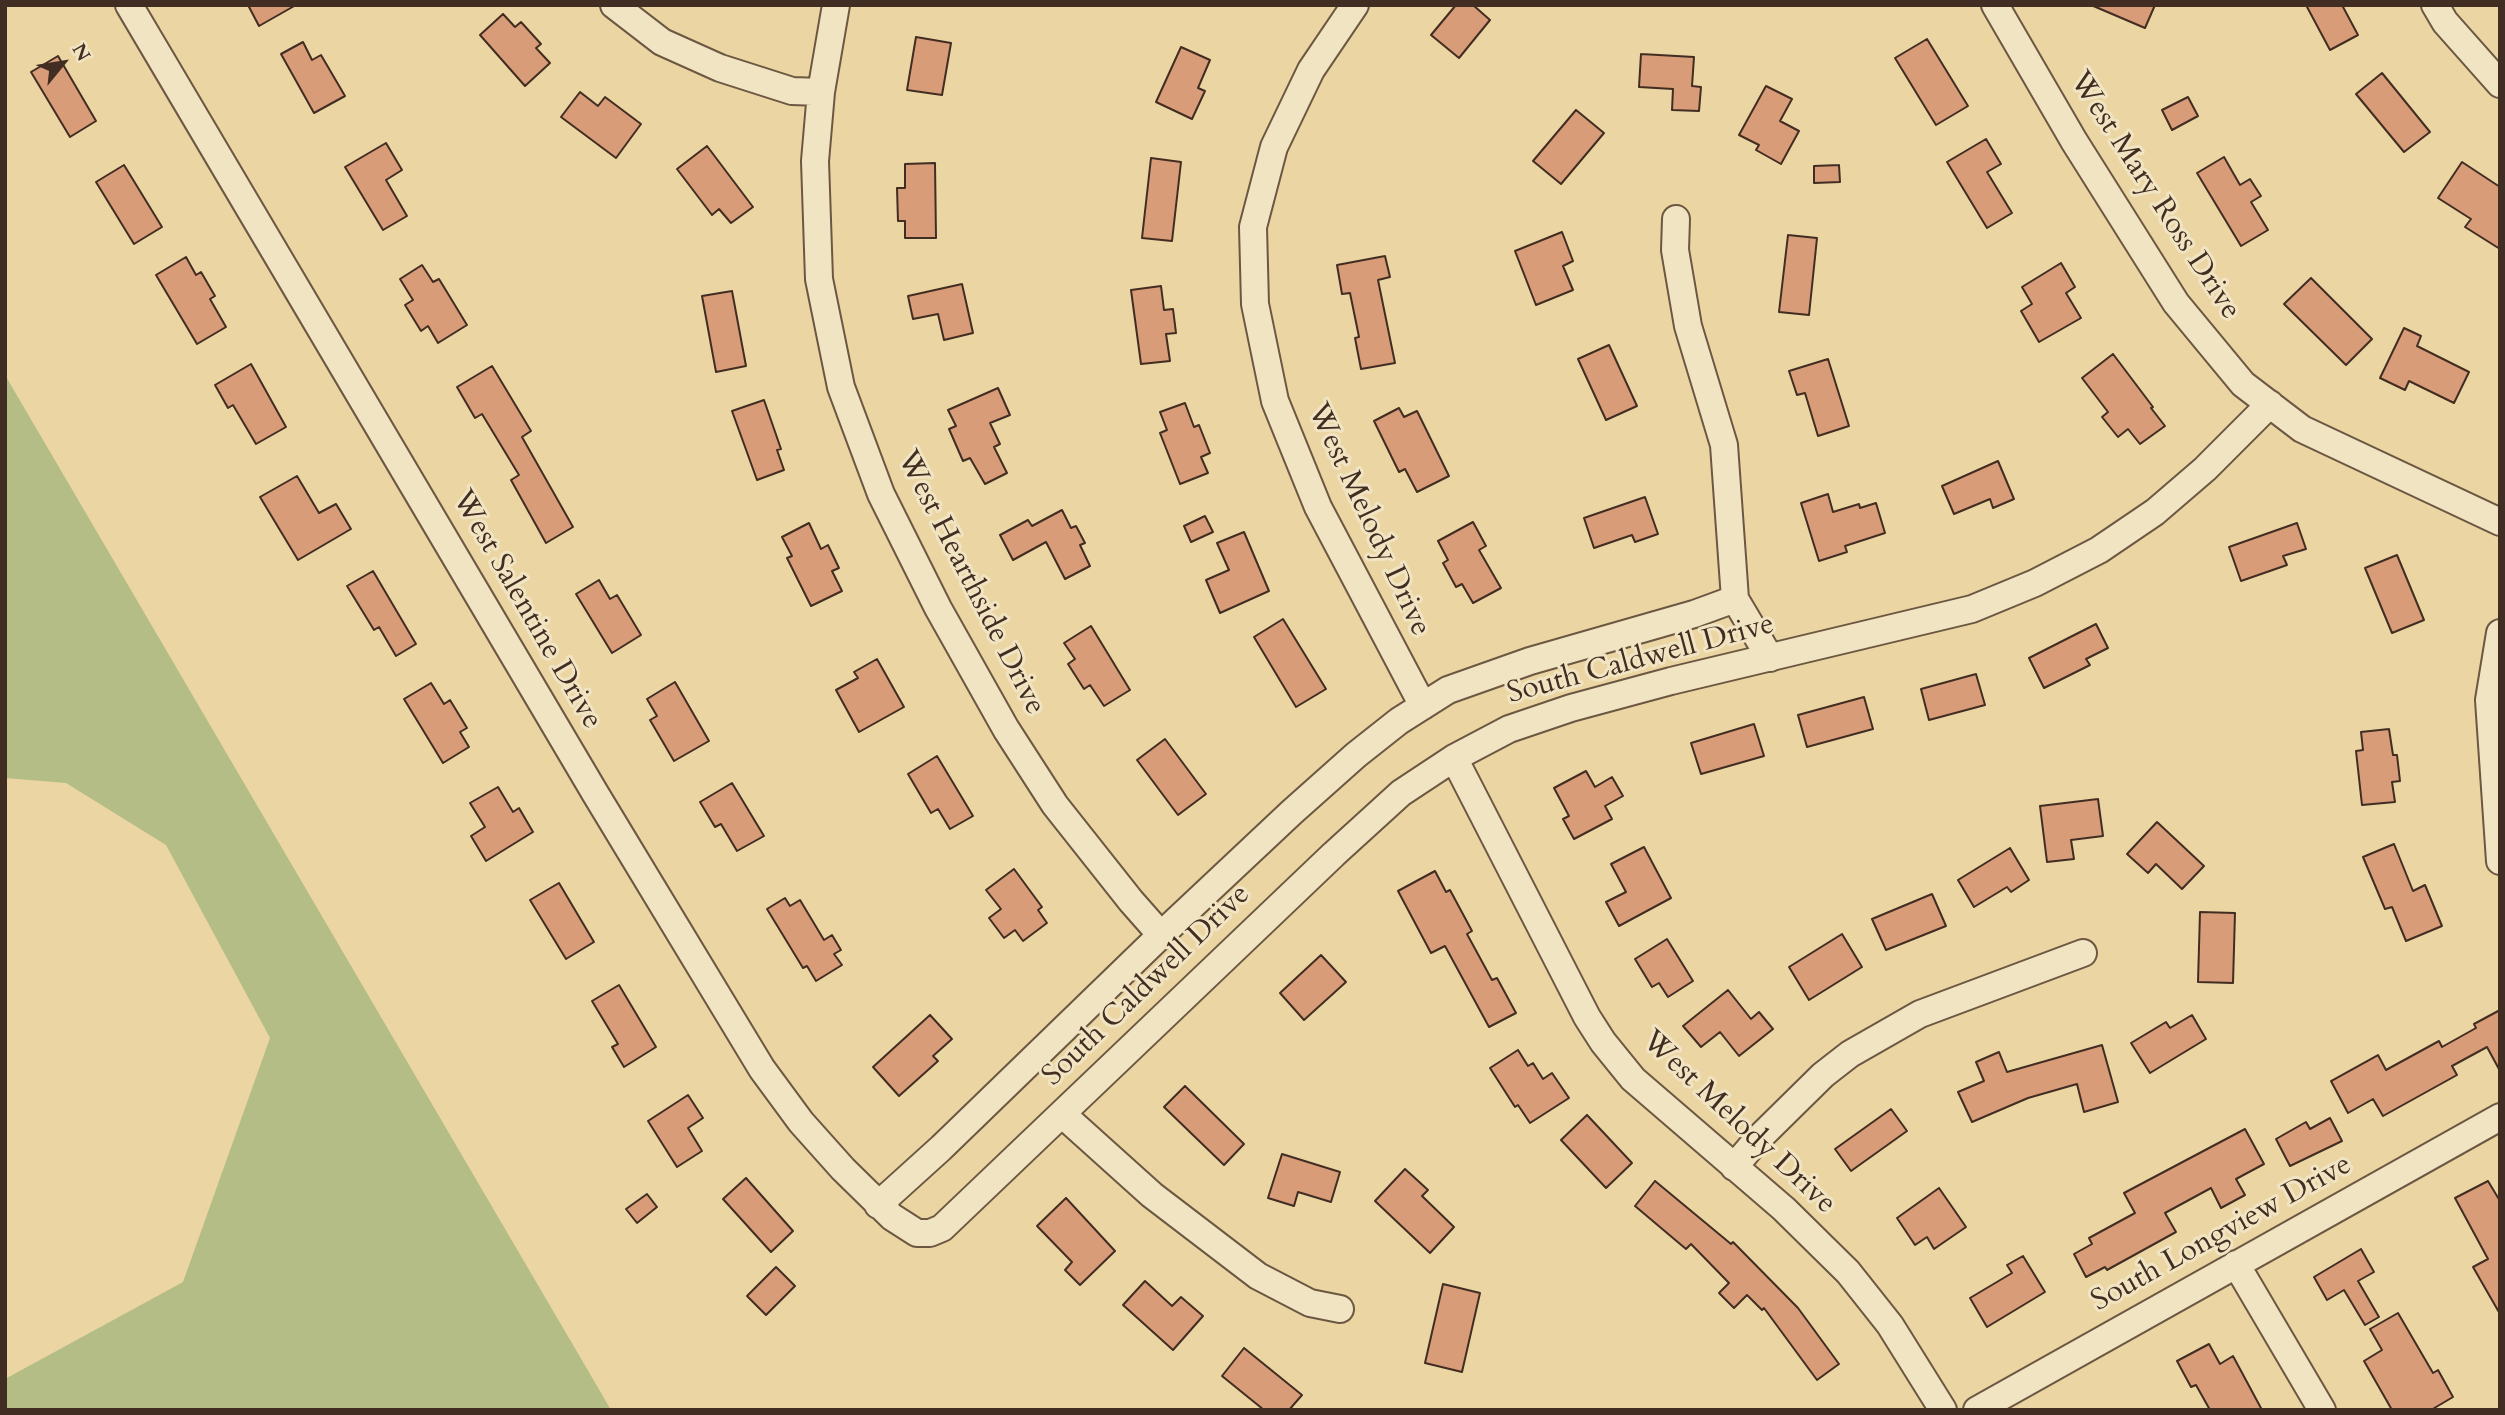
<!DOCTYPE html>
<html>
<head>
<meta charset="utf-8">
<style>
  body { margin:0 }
  #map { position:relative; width:2505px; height:1415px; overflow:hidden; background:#ead5a3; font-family:Cardo,serif }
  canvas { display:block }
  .frame { position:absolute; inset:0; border:7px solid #422d22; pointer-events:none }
  .north { position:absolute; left:28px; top:28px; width:70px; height:70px; -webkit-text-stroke:5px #f1e4c3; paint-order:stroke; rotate:60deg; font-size:19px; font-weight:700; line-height:28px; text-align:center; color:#422d22 }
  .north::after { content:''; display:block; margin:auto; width:24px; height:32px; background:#422d22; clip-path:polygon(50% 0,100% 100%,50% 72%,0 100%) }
</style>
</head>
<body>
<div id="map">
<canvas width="2505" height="1415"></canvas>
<div class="frame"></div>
<div class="north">N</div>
</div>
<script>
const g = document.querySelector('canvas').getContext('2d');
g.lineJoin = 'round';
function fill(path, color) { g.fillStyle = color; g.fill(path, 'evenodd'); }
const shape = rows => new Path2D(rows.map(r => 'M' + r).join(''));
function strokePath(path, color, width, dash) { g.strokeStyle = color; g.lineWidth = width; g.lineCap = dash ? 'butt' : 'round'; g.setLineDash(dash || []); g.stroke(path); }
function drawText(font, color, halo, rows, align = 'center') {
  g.font = font + ' Cardo,serif'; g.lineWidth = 6; g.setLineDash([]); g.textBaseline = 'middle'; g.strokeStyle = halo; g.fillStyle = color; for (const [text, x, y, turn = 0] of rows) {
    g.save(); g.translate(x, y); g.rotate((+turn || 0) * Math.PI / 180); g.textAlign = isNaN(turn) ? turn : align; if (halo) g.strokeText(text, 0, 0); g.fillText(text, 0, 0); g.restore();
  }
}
const green = shape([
  [5,375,583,1362,611,1410,5,1410,5,1379,183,1282,270,1038,166,845,66,783,5,778]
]);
const building = shape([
  [248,5,296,5,259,26,248,5],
  [1456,5,1473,5,1490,20,1459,58,1431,35,1456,5],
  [2091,5,2155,5,2145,28,2091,5],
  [2306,5,2342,5,2358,35,2330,50,2306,5],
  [503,14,515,27,521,22,541,44,536,48,550,63,525,86,480,35,503,14],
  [916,37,951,43,942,95,907,90,916,37],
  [1927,39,1968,106,1936,125,1895,58,1927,39],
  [303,42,312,60,321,55,345,96,314,113,281,54,303,42],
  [1181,47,1210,60,1198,88,1205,91,1192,119,1156,102,1181,47],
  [1641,54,1694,57,1692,86,1701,87,1699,111,1672,110,1673,89,1639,87,1641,54],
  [58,56,96,121,70,137,31,72,58,56],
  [2382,73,2430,132,2404,152,2356,94,2382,73],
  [1766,86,1792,99,1780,121,1799,131,1781,164,1756,150,1759,145,1739,135,1766,86],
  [580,92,598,106,605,97,641,124,616,158,561,117,580,92],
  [2188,97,2198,116,2172,130,2162,110,2188,97],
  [1576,110,1604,133,1561,184,1533,161,1576,110],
  [1986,139,2001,164,1987,172,2012,213,1987,228,1947,162,1986,139],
  [386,143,402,170,386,180,407,216,383,230,345,167,386,143],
  [707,146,753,207,731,223,719,209,712,215,677,169,707,146],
  [2224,157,2240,185,2250,179,2261,196,2251,202,2268,230,2241,246,2197,173,2224,157],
  [1151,158,1181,162,1172,241,1142,238,1151,158],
  [2462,162,2500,187,2500,249,2465,227,2471,219,2438,198,2462,162],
  [935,163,936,238,905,238,905,221,898,221,897,188,905,188,905,164,935,163],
  [124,165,162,227,134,244,96,182,124,165],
  [1839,165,1840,182,1814,183,1814,166,1839,165],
  [1562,232,1573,261,1563,266,1573,290,1536,305,1515,251,1562,232],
  [1788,235,1817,238,1809,315,1779,312,1788,235],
  [1385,256,1390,277,1378,280,1395,363,1361,369,1355,338,1359,337,1350,293,1342,294,1337,265,1385,256],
  [186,257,196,275,201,272,215,296,210,299,226,327,197,344,156,275,186,257],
  [2061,263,2075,287,2066,293,2081,318,2039,342,2021,311,2032,304,2022,287,2061,263],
  [422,265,433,282,439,279,467,325,438,343,428,326,421,331,405,305,413,300,400,279,422,265],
  [2311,278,2372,339,2346,365,2284,304,2311,278],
  [962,284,973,333,944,340,938,314,913,319,908,296,962,284],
  [1161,286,1164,310,1173,309,1176,333,1166,334,1170,361,1141,364,1131,290,1161,286],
  [732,291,746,366,716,372,702,296,732,291],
  [2404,328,2421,336,2417,346,2469,372,2454,403,2409,381,2405,390,2380,378,2404,328],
  [1609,345,1637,406,1606,420,1578,359,1609,345],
  [2113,354,2153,407,2151,408,2165,426,2140,444,2128,429,2118,437,2102,417,2108,412,2082,378,2113,354],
  [1828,359,1849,426,1818,436,1805,393,1797,395,1789,371,1828,359],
  [251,364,286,427,256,444,233,405,228,408,215,385,251,364],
  [492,366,531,431,522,437,573,527,546,543,511,480,519,475,482,414,475,418,457,387,492,366],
  [998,388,1010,415,990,423,1000,444,994,447,1007,473,985,484,970,458,963,461,949,429,956,426,948,410,998,388],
  [764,400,781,449,777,450,784,470,757,480,732,411,764,400],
  [1185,403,1194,427,1199,425,1210,453,1201,457,1208,473,1180,484,1160,433,1167,430,1160,412,1185,403],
  [1399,408,1404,417,1417,411,1449,476,1417,492,1405,469,1399,472,1374,421,1399,408],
  [1998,461,2014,499,1993,508,1990,499,1954,514,1942,486,1998,461],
  [297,476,319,513,336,504,351,529,298,560,260,497,297,476],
  [1828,494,1833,512,1859,504,1860,508,1876,503,1885,533,1845,546,1847,552,1819,561,1801,503,1828,494],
  [1645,497,1658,534,1635,542,1632,535,1594,548,1584,518,1645,497],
  [1062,510,1071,528,1076,526,1085,543,1080,545,1090,566,1065,579,1046,542,1013,560,1000,535,1028,520,1032,526,1062,510],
  [1205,516,1213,532,1191,542,1184,526,1205,516],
  [1473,522,1486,546,1479,550,1501,588,1473,603,1462,584,1456,587,1443,563,1448,560,1438,541,1473,522],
  [809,523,821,549,828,545,839,568,832,571,842,591,811,606,787,558,792,556,782,537,809,523],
  [2297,523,2306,549,2283,556,2287,565,2241,581,2229,547,2297,523],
  [1244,532,1269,591,1220,613,1206,580,1229,570,1217,543,1244,532],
  [2397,555,2424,620,2392,633,2365,568,2397,555],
  [373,571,416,644,396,656,379,627,374,630,347,586,373,571],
  [599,580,610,599,617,595,641,635,612,653,576,594,599,580],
  [1283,619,1326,689,1296,707,1254,637,1283,619],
  [2096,624,2108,648,2086,659,2090,665,2044,688,2029,658,2096,624],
  [1091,626,1130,690,1104,706,1090,685,1084,689,1068,664,1075,659,1064,643,1091,626],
  [877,659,904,707,859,732,836,690,858,678,854,672,877,659],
  [1976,674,1985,705,1929,720,1921,689,1976,674],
  [675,682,709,741,674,761,650,720,657,716,647,699,675,682],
  [431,683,444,704,450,700,467,728,460,732,469,747,443,763,404,699,431,683],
  [1864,697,1873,729,1807,747,1798,715,1864,697],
  [1754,724,1764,756,1701,774,1691,743,1754,724],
  [2389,729,2393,755,2397,755,2400,781,2392,782,2395,802,2362,805,2356,751,2363,750,2361,732,2389,729],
  [1165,739,1206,794,1178,815,1137,760,1165,739],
  [937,756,973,816,950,829,938,809,931,813,908,774,937,756],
  [1586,771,1595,787,1612,777,1623,796,1605,806,1612,819,1574,839,1563,819,1569,816,1554,788,1586,771],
  [732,783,764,836,737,851,721,824,715,827,700,802,732,783],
  [498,787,513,812,519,808,533,832,486,861,471,836,485,827,470,803,498,787],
  [2098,799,2103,836,2071,840,2074,859,2047,862,2040,806,2098,799],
  [2157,822,2204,866,2182,889,2156,864,2148,873,2127,854,2157,822],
  [2394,844,2413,891,2425,885,2442,926,2406,941,2392,907,2385,909,2363,857,2394,844],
  [1644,847,1671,898,1619,926,1606,902,1626,892,1611,864,1644,847],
  [2010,848,2029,880,2011,892,2007,887,1974,907,1958,880,2010,848],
  [1014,869,1042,907,1038,910,1047,923,1023,941,1015,930,1004,938,989,918,1001,909,986,890,1014,869],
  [1435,871,1446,892,1450,890,1472,931,1467,934,1492,980,1497,978,1516,1013,1489,1027,1445,946,1431,953,1398,891,1435,871],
  [559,883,594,942,566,959,530,900,559,883],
  [1932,894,1946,926,1886,950,1872,919,1932,894],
  [785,898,790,906,800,900,824,940,832,935,841,950,834,954,842,965,816,981,807,966,803,968,767,909,785,898],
  [2200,912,2235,913,2233,983,2198,982,2200,912],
  [1842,934,1862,967,1809,1000,1789,967,1842,934],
  [1667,939,1693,981,1668,997,1659,983,1652,987,1635,959,1667,939],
  [1321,955,1346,982,1304,1020,1280,993,1321,955],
  [619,985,656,1047,624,1067,612,1047,618,1044,592,1001,619,985],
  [1728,990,1751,1019,1759,1012,1773,1029,1739,1056,1720,1032,1701,1047,1683,1026,1728,990],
  [2500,1010,2500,1071,2487,1047,2452,1066,2457,1075,2383,1116,2373,1099,2348,1113,2331,1081,2378,1055,2386,1070,2439,1041,2442,1047,2476,1028,2474,1024,2500,1010],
  [930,1015,952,1039,933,1056,938,1061,899,1096,873,1067,930,1015],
  [2192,1015,2206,1039,2150,1073,2131,1043,2166,1022,2170,1028,2192,1015],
  [2102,1045,2118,1102,2084,1112,2077,1084,2028,1098,1972,1122,1958,1092,1984,1081,1976,1062,1999,1052,2007,1072,2102,1045],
  [1518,1050,1528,1066,1533,1063,1543,1079,1552,1073,1569,1098,1530,1123,1518,1105,1515,1107,1490,1068,1518,1050],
  [1185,1086,1244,1144,1224,1165,1164,1107,1185,1086],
  [688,1095,703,1118,688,1128,702,1151,677,1167,648,1121,688,1095],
  [1891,1109,1907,1131,1851,1171,1835,1149,1891,1109],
  [1587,1115,1632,1163,1606,1188,1561,1140,1587,1115],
  [2330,1118,2342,1141,2290,1166,2276,1139,2306,1122,2310,1129,2330,1118],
  [2245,1129,2264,1164,2236,1179,2245,1195,2221,1208,2211,1188,2165,1213,2176,1232,2107,1270,2105,1267,2086,1277,2074,1254,2092,1244,2089,1238,2135,1213,2124,1193,2245,1129],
  [1282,1154,1340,1172,1331,1202,1298,1192,1294,1206,1268,1198,1282,1154],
  [1405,1169,1428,1190,1422,1196,1454,1227,1430,1253,1375,1201,1405,1169],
  [746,1178,793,1231,771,1252,723,1199,746,1178],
  [1655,1181,1731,1244,1733,1242,1798,1308,1839,1364,1817,1380,1764,1308,1762,1310,1747,1295,1734,1308,1719,1293,1729,1283,1691,1244,1686,1249,1635,1206,1655,1181],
  [2488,1181,2500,1201,2500,1314,2473,1267,2488,1259,2455,1198,2488,1181],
  [1939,1188,1966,1227,1934,1249,1927,1237,1915,1245,1897,1218,1939,1188],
  [647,1194,657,1207,637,1223,626,1209,647,1194],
  [1066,1198,1115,1251,1080,1285,1065,1270,1072,1262,1037,1226,1066,1198],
  [2361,1249,2374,1272,2358,1281,2379,1317,2365,1325,2344,1290,2327,1300,2314,1277,2361,1249],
  [2023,1256,2045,1292,1987,1327,1970,1298,2012,1273,2007,1265,2023,1256],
  [776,1267,795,1286,766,1315,747,1296,776,1267],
  [1145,1281,1172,1306,1181,1297,1203,1316,1173,1350,1123,1305,1145,1281],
  [1443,1284,1480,1293,1462,1372,1425,1363,1443,1284],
  [2398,1313,2433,1373,2438,1370,2453,1397,2431,1410,2392,1410,2364,1361,2382,1350,2370,1329,2398,1313],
  [2209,1344,2220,1364,2233,1356,2262,1410,2210,1410,2196,1385,2191,1387,2177,1361,2209,1344],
  [1244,1348,1302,1395,1289,1410,1264,1410,1222,1376,1244,1348]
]);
const street = shape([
  [129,5,595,793,762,1069,801,1122,843,1169,892,1217,917,1233,930,1233,942,1228,1334,854,1401,793,1454,758,1509,729,1571,708,1671,681,1972,609,2035,583,2099,550,2155,512,2205,469,2270,404],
  [614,5,662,42,720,68,792,91,821,92],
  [836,5,821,92,815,161,819,279,841,387,881,494,938,608,1006,729,1055,805,1131,901,1161,935],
  [1355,5,1311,70,1274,147,1253,227,1255,304,1275,401,1318,507,1423,706],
  [1995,5,2074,141,2176,303,2243,384,2302,429,2500,522],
  [2435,5,2445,22,2500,84],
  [1676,219,1675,250,1688,326,1724,445,1735,599,1770,658],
  [2500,633,2489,700,2500,861],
  [1454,758,1587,1017,1603,1042,1633,1079,1784,1209,1848,1272,1890,1325,1943,1410],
  [1062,1114,1152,1195,1258,1276,1310,1303,1340,1309],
  [1734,1167,1756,1141,1823,1075,1850,1054,1920,1014,2083,953],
  [878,1205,941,1148,1161,935,1292,812,1356,755,1399,721,1448,690,1530,661,1694,614,1735,599],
  [2236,1264,2322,1410],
  [1977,1410,2500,1117]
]);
const streetNames = [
  ["West Mary Ross Drive",2154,196,57],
  ["West Melody Drive",1368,520,65],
  ["West Hearthside Drive",970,583,63],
  ["West Salentine Drive",526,610,60],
  ["South Caldwell Drive",1641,660,-15],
  ["South Caldwell Drive",1147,986,-44],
  ["West Melody Drive",1738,1123,43],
  ["South Longview Drive",2222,1234,-29]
];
fill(green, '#b5bd86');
fill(building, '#d89c78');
strokePath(building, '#422d22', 2);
strokePath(street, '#6c5742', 30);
strokePath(street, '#f1e4c3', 26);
drawText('30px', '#422d22', '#f1e4c3', streetNames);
</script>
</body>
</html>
